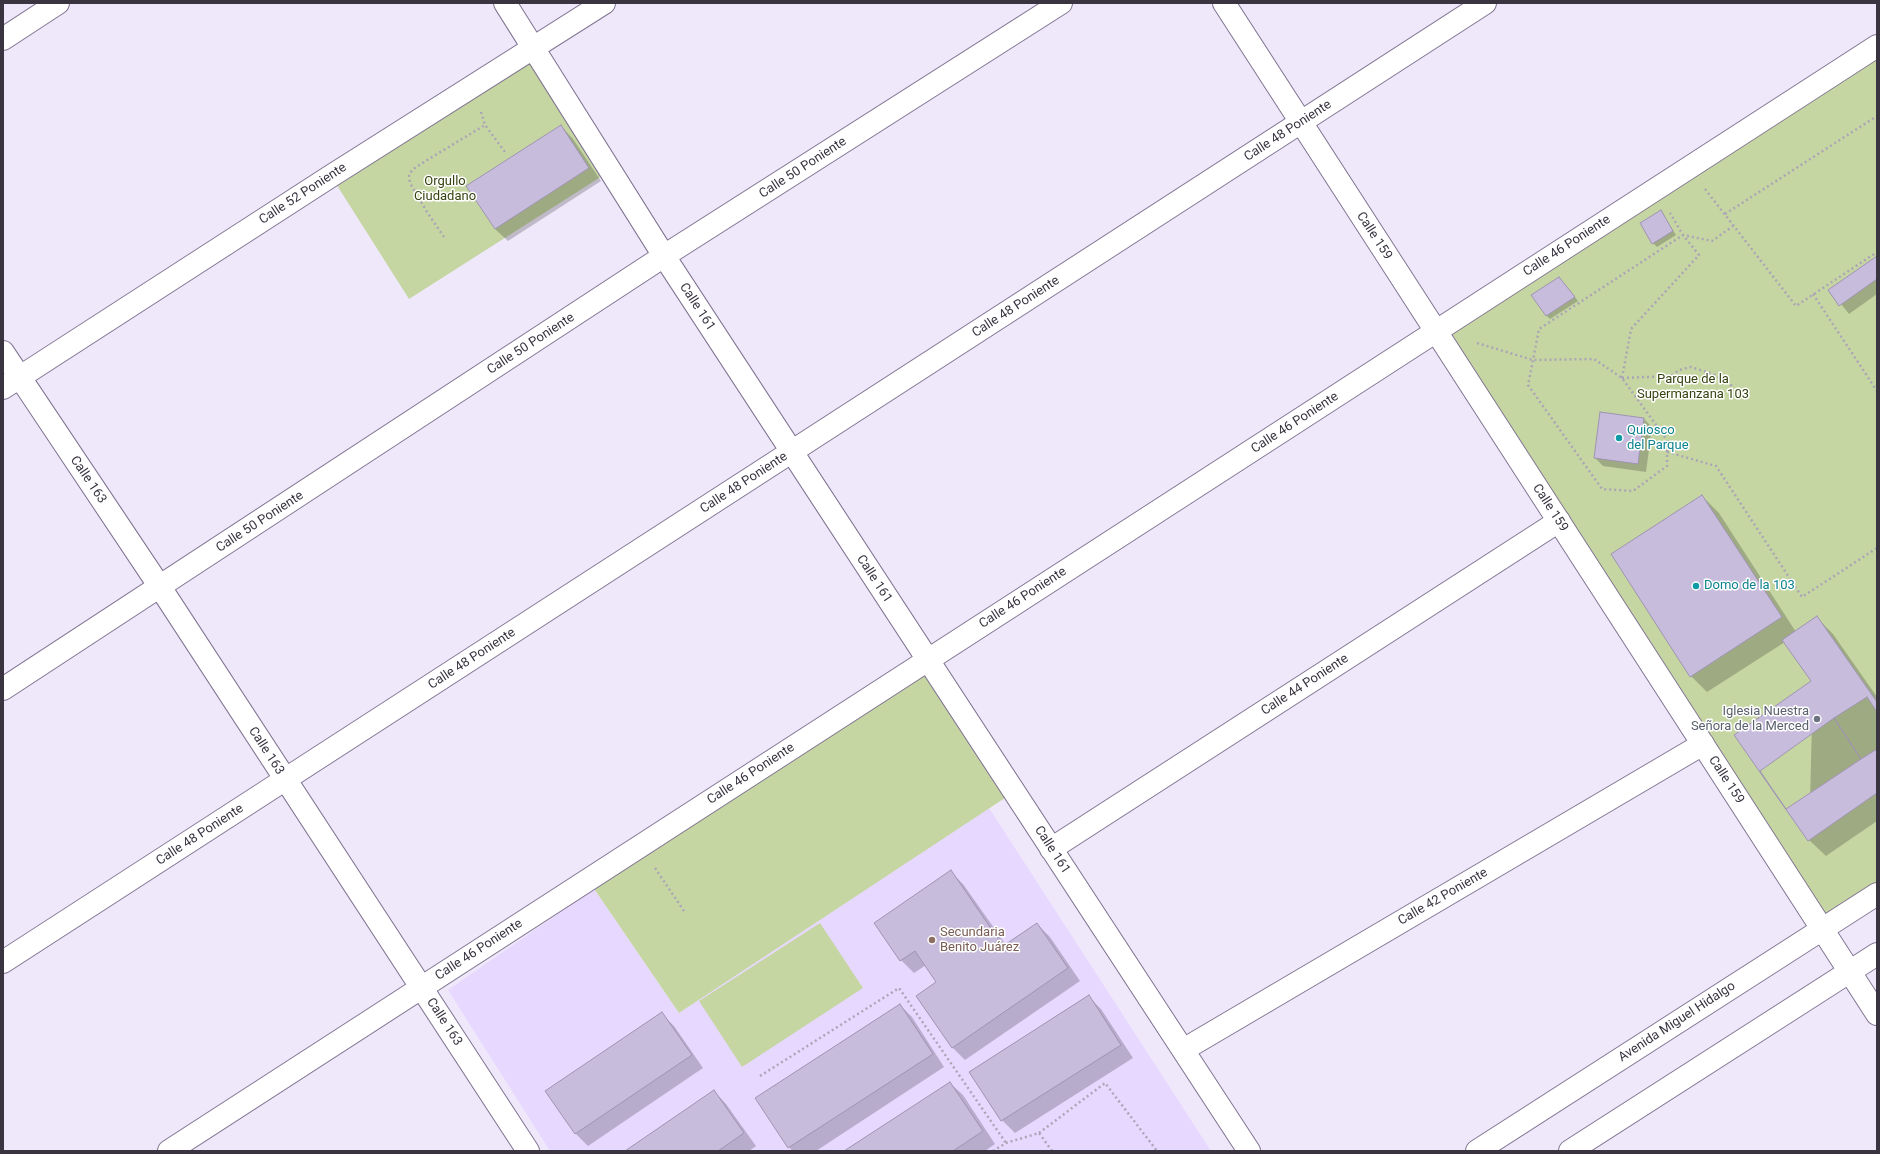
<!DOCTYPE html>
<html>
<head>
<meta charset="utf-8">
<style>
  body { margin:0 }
  #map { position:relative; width:1880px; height:1154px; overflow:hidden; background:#efe8fb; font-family:Roboto,sans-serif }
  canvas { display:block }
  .frame { position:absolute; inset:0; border:4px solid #393440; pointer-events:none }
</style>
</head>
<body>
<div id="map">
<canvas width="1880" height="1154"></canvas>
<div class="frame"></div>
</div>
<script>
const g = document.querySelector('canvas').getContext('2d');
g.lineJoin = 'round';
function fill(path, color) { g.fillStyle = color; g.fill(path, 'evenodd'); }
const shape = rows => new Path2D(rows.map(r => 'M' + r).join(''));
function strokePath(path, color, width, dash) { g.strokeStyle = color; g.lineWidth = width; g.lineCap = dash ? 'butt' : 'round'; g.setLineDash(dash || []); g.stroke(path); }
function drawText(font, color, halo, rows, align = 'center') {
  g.font = font + ' Roboto,sans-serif'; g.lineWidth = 3; g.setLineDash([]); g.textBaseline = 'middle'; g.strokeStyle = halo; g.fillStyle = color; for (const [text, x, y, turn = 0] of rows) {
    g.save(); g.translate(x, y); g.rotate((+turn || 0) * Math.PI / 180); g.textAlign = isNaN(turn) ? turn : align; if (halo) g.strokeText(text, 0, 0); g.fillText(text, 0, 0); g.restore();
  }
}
const built = shape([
  [989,808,1211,1151,550,1151,448,990,594,889,679,1013]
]);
const green = shape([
  [534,47,610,171,409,299,331,176],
  [1877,48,1877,893,1822,928,1437,331],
  [928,660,1014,792,679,1013,588,880],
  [820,923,863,988,742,1067,699,1001]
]);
const shadow = shape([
  [561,126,573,139,601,181,508,241,495,229],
  [1661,211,1676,235,1657,247,1653,243],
  [1877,257,1877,294,1849,314,1830,290],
  [1563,282,1578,301,1550,319,1546,315],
  [1644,419,1652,427,1646,472,1603,466,1595,458],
  [1702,496,1719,513,1796,632,1817,618,1833,634,1877,697,1877,821,1826,856,1809,840,1813,682,1785,642,1707,692,1691,676],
  [951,872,963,884,1006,945,1037,924,1050,937,1080,981,965,1060,952,1047,938,982,926,965,914,973,901,960,875,923],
  [1088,996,1101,1009,1133,1058,1015,1133,1002,1120,970,1072],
  [900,1005,912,1017,944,1067,816,1151,792,1151,756,1098],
  [661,1013,674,1026,703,1068,588,1146,576,1134,547,1092],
  [950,1083,963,1095,995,1144,985,1151,846,1151],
  [714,1091,726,1104,756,1146,749,1151,627,1151]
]);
const building = shape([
  [561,125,589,168,495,229,466,186,561,125],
  [1661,210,1673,231,1652,244,1640,223,1661,210],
  [1877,256,1877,279,1839,306,1828,290,1877,256],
  [1559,277,1575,297,1546,316,1531,295,1559,277],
  [1600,412,1644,418,1638,464,1594,458,1600,412],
  [1702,495,1782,617,1690,677,1611,554,1702,495],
  [1817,616,1877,702,1877,793,1808,841,1734,735,1811,681,1782,640,1817,616],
  [1867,697,1877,712,1877,749,1861,759,1834,718,1867,697],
  [1834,718,1861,759,1786,809,1760,771,1834,718],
  [951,870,1003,946,1037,923,1068,968,952,1048,916,996,936,982,915,951,900,961,874,923,951,870],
  [1089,995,1121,1045,1001,1121,969,1072,1089,995],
  [900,1004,933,1054,788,1148,755,1098,900,1004],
  [662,1012,692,1055,575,1134,545,1091,662,1012],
  [950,1082,983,1131,953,1151,844,1151,950,1082],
  [714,1090,744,1133,718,1151,625,1151,714,1090]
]);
const path = shape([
  [481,112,485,125,505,152],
  [1705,189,1796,306,1877,252],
  [1725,214,1877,116],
  [444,237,427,212,410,183,409,176,412,170,424,162,485,125],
  [1813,294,1877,391],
  [1477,343,1533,360,1594,359,1622,378,1667,440,1667,466,1633,491,1602,489,1528,385,1533,360,1539,329,1683,235,1712,241,1733,226],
  [1622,378,1631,329,1699,255,1683,235,1670,213],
  [1622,378,1671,376,1679,370,1691,367,1713,374,1730,384,1733,388],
  [1667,452,1716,466,1802,597,1877,548],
  [655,868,684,911],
  [760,1076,899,988,1006,1143],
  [1039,1133,1105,1083,1157,1151],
  [993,1151,1006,1143,1039,1133,1052,1151]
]);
const minor = shape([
  [505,3,664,256,1249,1151],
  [3,352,160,587,528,1151],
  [3,388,331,176,604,3],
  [3,689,664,256,1061,3],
  [1051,849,1559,521],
  [3,962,1485,3],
  [1183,1050,1703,744],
  [169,1151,1877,46]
]);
const tertiary = shape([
  [1224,3,1877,1014],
  [3,39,58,3]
]);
const secondary = shape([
  [1477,1151,1877,894],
  [1570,1151,1877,954]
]);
const markers = [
  [1619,438,4,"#0f9aa8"],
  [1696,586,4,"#0f9aa8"],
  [1817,719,4,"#6b7280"],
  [932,940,4,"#8d6e63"]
];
const streetNames = [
  ["Calle 48 Poniente",1288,131,-33],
  ["Calle 50 Poniente",803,168,-33],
  ["Calle 52 Poniente",303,194,-33],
  ["Calle 159",1374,236,57],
  ["Calle 46 Poniente",1567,246,-33],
  ["Calle 161",697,307,57],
  ["Calle 48 Poniente",1016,307,-33],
  ["Calle 50 Poniente",531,344,-33],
  ["Calle 46 Poniente",1295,423,-33],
  ["Calle 163",88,480,56],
  ["Calle 48 Poniente",744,483,-33],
  ["Calle 159",1550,508,57],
  ["Calle 50 Poniente",260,522,-33],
  ["Calle 161",874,579,57],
  ["Calle 46 Poniente",1023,598,-33],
  ["Calle 48 Poniente",472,659,-33],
  ["Calle 44 Poniente",1305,685,-33],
  ["Calle 163",266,751,57],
  ["Calle 46 Poniente",751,774,-33],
  ["Calle 159",1726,780,57],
  ["Calle 48 Poniente",200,835,-33],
  ["Calle 161",1052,850,57],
  ["Calle 42 Poniente",1443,897,-30],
  ["Calle 46 Poniente",479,950,-33],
  ["Calle 163",444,1022,57],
  ["Avenida Miguel Hidalgo",1677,1022,-33]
];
const parkNames = [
  ["Orgullo",445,182],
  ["Ciudadano",445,197],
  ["Parque de la",1693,380],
  ["Supermanzana 103",1693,395]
];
const cultureNames = [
  ["Quiosco",1627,431],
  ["del Parque",1627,446],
  ["Domo de la 103",1704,586]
];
const worshipNames = [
  ["Iglesia Nuestra",1809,712],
  ["Señora de la Merced",1809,727]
];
const educationNames = [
  ["Secundaria",940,933],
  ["Benito Juárez",940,948]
];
fill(built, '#e7d8ff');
fill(green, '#c6d6a3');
fill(shadow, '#0003');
fill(building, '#c7bcdb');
strokePath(building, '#9f94b2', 1);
strokePath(minor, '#807491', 24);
strokePath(tertiary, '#807491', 24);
strokePath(secondary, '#807491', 24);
strokePath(path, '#aba5b5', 2.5, [2, 3]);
strokePath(minor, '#fff', 22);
strokePath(tertiary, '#fff', 22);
strokePath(secondary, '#fff', 22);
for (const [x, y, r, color] of markers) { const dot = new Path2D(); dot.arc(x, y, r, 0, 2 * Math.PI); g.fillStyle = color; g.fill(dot); strokePath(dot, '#fff', 1.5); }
drawText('13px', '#393440', '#fff', streetNames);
drawText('13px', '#364310', '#fff', parkNames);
drawText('13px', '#0d838f', '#fff', cultureNames, 'left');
drawText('13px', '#5b616d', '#fff', worshipNames, 'right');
drawText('13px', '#785e54', '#fff', educationNames, 'left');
</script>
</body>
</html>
